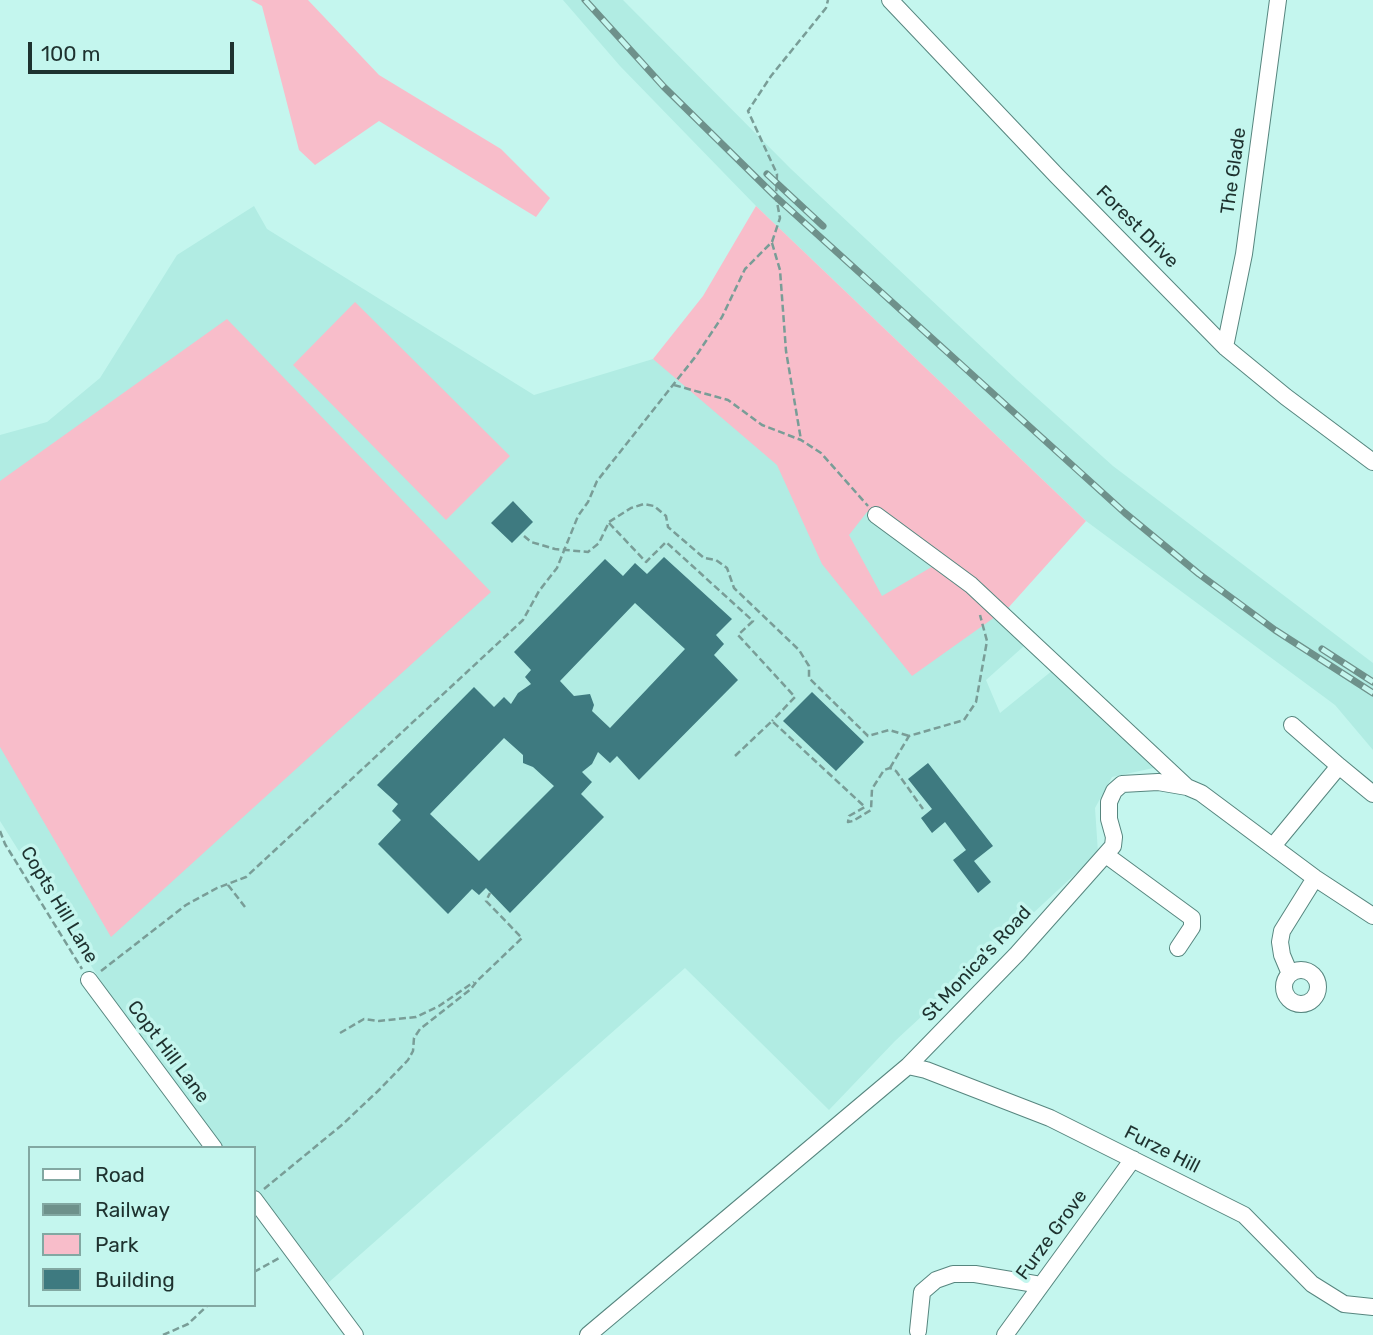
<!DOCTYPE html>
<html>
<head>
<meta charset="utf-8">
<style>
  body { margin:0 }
  #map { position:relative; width:1373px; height:1335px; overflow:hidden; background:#c4f6ee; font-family:Rubik,sans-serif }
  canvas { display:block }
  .legend { position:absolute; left:28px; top:1146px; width:228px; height:161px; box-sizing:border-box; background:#c4f6ee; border:2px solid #82a8a2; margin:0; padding:9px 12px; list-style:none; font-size:21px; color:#1e322f }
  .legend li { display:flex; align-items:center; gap:14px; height:35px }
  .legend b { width:35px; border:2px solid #82a8a2 }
  .scale { position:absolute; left:28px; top:42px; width:206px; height:32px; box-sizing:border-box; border:4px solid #1e322f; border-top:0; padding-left:9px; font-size:21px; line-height:24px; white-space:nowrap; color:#1e322f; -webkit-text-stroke:5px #c4f6ee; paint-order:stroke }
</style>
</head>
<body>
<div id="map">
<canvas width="1373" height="1335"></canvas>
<ul class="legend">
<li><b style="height:9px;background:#fff"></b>Road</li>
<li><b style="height:9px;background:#6e918b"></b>Railway</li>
<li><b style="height:19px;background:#f8bdca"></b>Park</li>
<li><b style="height:19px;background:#3e7a80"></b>Building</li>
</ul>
<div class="scale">100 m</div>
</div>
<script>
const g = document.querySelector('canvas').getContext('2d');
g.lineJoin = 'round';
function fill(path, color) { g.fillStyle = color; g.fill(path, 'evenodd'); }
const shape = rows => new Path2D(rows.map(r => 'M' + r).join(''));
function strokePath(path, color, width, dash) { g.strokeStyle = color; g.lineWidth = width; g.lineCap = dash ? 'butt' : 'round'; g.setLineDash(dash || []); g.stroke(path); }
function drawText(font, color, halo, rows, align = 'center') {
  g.font = font + ' Rubik,sans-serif'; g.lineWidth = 7; g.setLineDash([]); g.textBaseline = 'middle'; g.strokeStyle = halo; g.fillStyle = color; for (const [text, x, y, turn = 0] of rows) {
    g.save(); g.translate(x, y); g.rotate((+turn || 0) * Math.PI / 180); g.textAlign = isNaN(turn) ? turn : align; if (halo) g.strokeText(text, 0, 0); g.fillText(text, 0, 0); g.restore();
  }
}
const built = shape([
  [563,0,623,0,791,169,1017,380,1113,466,1373,663,1373,750,1335,705,1086,521,756,206,620,66],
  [254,206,267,229,534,395,653,359,876,501,1009,607,1024,646,986,680,1000,713,1053,670,1158,767,1112,777,1095,808,1098,853,895,1041,829,1110,685,968,328,1283,254,1188,254,1148,223,1148,124,1018,0,821,0,435,47,422,100,378,177,255]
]);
const green = shape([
  [251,0,308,0,379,75,501,149,550,198,536,217,379,121,315,165,299,150,262,6],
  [756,206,1086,521,1009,607,912,676,822,564,777,465,653,359,703,296],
  [881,509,947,558,882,596,849,535,867,512],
  [355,302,510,456,446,520,293,365],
  [227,319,491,592,111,937,0,747,0,481]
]);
const building = shape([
  [513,501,533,522,512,543,491,523],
  [664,557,732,619,716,635,724,644,714,655,738,680,639,780,617,756,610,763,598,752,592,764,582,772,592,782,581,794,604,817,510,913,486,888,479,895,472,889,448,914,378,844,401,820,392,811,398,804,377,785,474,687,494,707,504,697,511,704,518,693,531,684,525,677,531,670,514,652,605,559,623,576,635,563,647,574],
  [635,603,685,649,610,728,592,711,594,705,590,694,574,696,560,681],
  [504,738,523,755,523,763,533,767,554,786,479,861,430,814],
  [812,692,864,742,836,771,783,721],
  [928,763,993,846,974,861,991,882,978,893,953,860,966,850,945,822,932,833,921,818,932,809,908,779]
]);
const path = shape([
  [772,243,780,270,786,351,801,440],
  [674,385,728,400,762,425,801,440,821,453,868,506],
  [609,523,646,562,666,542,753,621,738,635,795,697,772,721],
  [524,536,531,542,555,549,588,552,599,543,609,522,631,508,644,504,654,506,666,516,668,527,704,558,716,560,727,568,734,588,799,650,809,666,809,678,868,736,889,730,909,736],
  [735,756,772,721,865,807,849,816,848,822,853,821,871,810,872,789,884,770,890,768,896,771,923,809],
  [890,768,909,736,964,720,976,702,987,641,980,615],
  [0,831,5,844,82,969],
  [228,885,245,907],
  [101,971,186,905,217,888,246,877,523,620,539,591,557,568,578,516,588,502,597,481,696,356,722,317,745,269,772,242,780,218,776,197,777,174,748,111,771,76,826,8,828,0],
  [340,1033,364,1019,379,1021,416,1017,439,1006,474,982],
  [264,1189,343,1124,380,1089,408,1060,413,1051,414,1038,420,1029,471,989,477,981,522,938,486,901,490,893],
  [254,1272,281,1257],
  [163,1335,188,1324,208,1305]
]);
const minor = shape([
  [890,0,1057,176,1225,347,1286,397,1373,462],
  [1225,347,1244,254,1278,0],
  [876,515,971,585,1187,787],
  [1339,766,1373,794],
  [1273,846,1339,766,1292,725],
  [1106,855,1192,918,1192,927,1178,948],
  '1284 987a17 17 0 1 1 34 0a17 17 0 1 1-34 0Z',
  [1290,974,1282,955,1280,942,1282,931,1315,878],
  [89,980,214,1148],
  [908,1066,926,1070,1050,1118,1244,1215,1312,1284,1344,1304,1373,1307],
  [254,1199,355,1335],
  [918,1331,922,1292,936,1280,953,1274,975,1274,1041,1285],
  [588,1335,908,1066,1017,954,1113,846,1114,837,1109,819,1109,802,1114,791,1122,784,1158,782,1187,787,1201,793,1315,878,1373,916],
  [1005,1335,1133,1159]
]);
const rail = shape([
  [585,0,664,87,776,197,1125,513,1199,574,1275,630,1373,693],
  [767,174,823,226],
  [1322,649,1373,682]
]);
const streetNames = [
  ["The Glade",1234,171,-82],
  ["Forest Drive",1137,227,45],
  ["Copts Hill Lane",59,905,59],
  ["St Monica's Road",977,964,-47],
  ["Copt Hill Lane",168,1052,53],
  ["Furze Hill",1162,1150,27],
  ["Furze Grove",1052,1235,-54]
];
fill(built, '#b1ece3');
fill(green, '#f8bdca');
fill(building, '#3e7a80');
strokePath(minor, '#57867f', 18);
strokePath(path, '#799d97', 2.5, [7, 3.5]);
strokePath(minor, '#fff', 16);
strokePath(rail, '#6e918b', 7);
strokePath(rail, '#c4f6ee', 4.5, [13]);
drawText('19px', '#1e322f', '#c4f6ee', streetNames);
</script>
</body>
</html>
